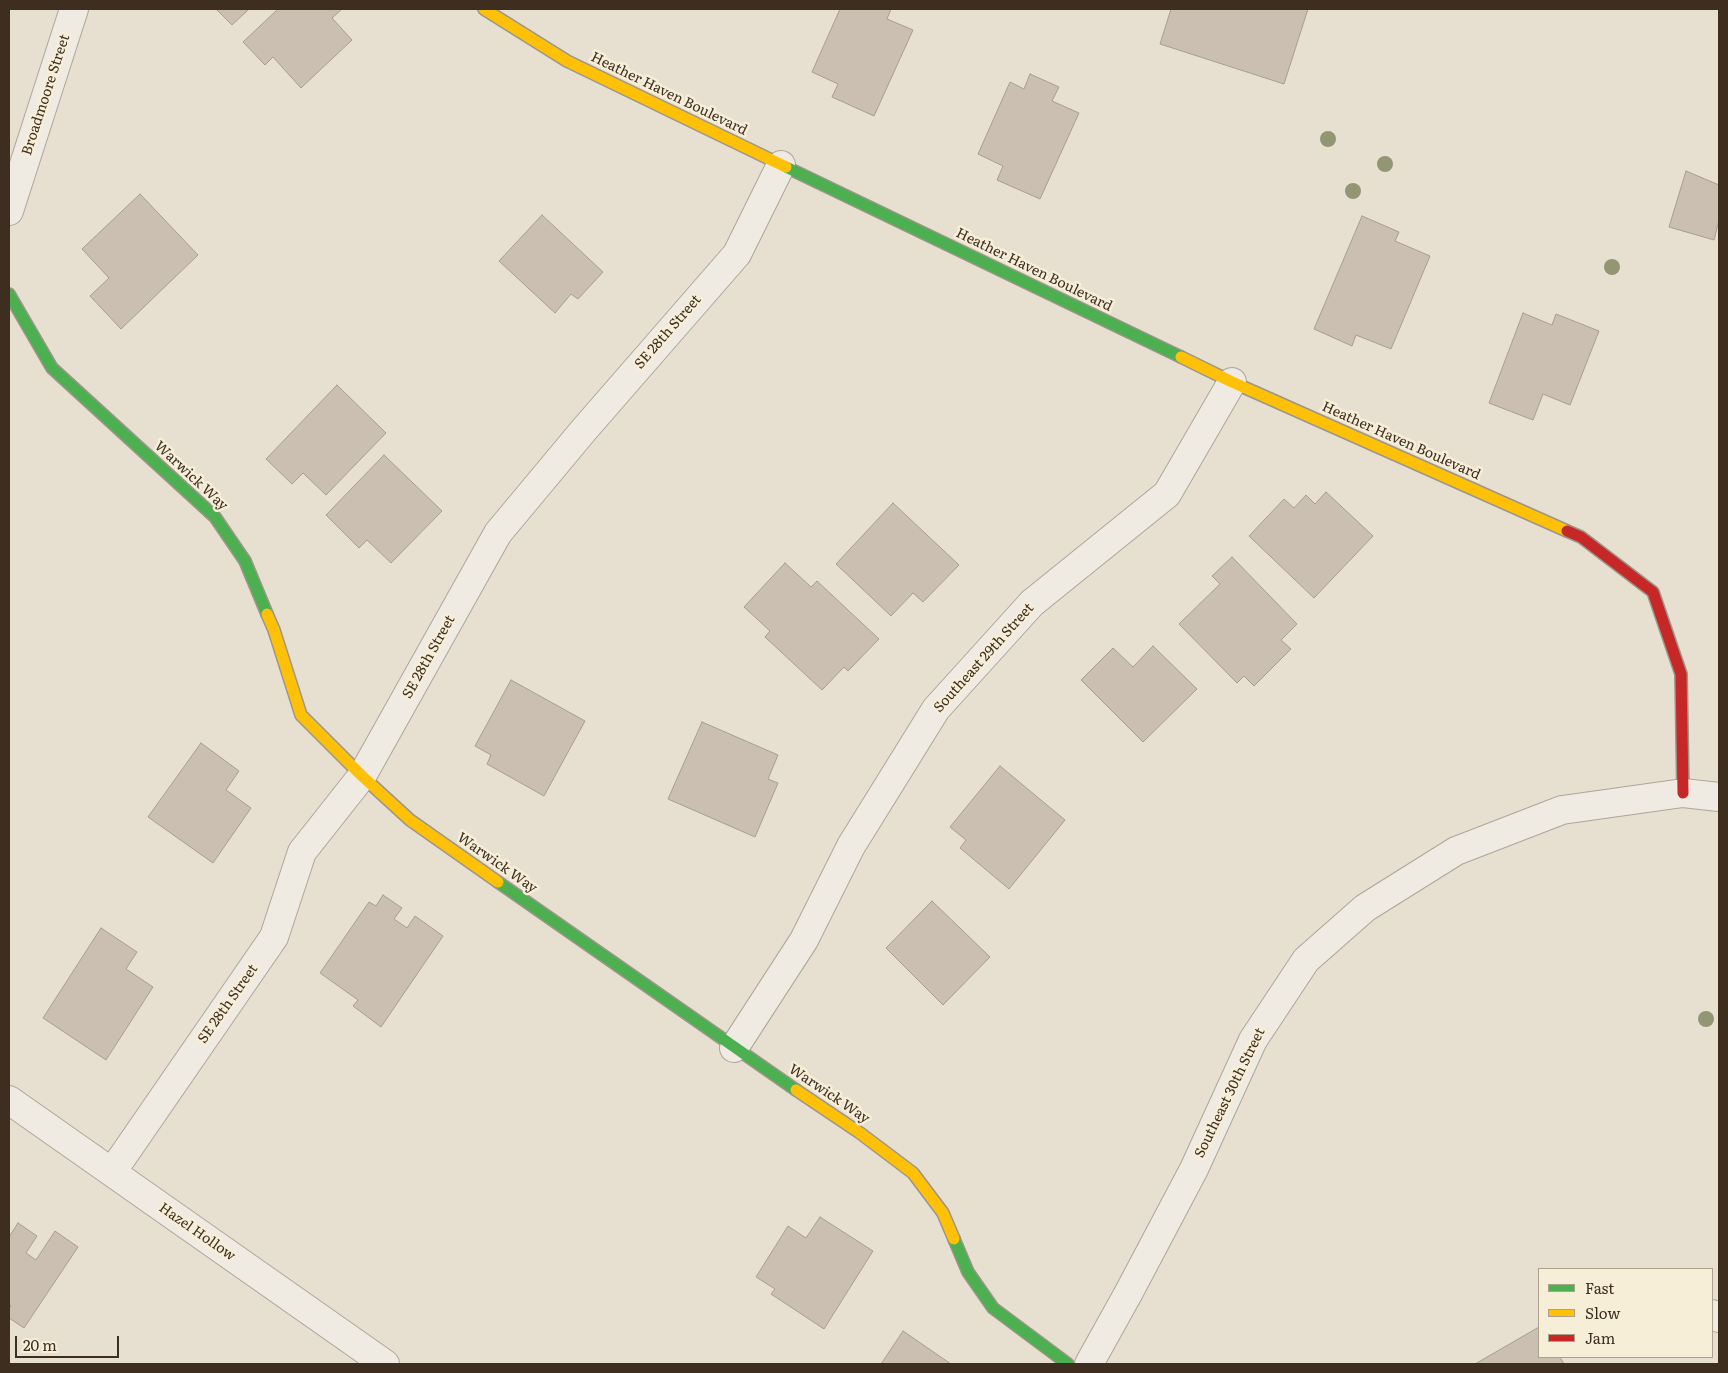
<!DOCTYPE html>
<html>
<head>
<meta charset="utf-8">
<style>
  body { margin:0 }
  #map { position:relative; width:1728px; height:1373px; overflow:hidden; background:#e7e0d1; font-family:Literata,serif }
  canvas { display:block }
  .frame { position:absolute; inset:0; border:10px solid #3d2e20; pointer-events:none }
  .legend { position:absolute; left:1538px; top:1268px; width:175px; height:90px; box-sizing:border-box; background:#f7eed8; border:1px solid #ada18e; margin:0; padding:6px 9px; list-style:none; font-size:15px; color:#3d2e20 }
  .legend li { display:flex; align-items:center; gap:10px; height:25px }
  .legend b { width:25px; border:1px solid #ada18e }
  .scale { position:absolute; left:15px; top:1336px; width:104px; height:22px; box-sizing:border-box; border:2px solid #3d2e20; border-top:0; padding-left:6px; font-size:15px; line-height:18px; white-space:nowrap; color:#3d2e20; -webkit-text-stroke:4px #f7eed8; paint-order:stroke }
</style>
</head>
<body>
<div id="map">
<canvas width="1728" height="1373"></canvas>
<div class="frame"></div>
<ul class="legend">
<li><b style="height:6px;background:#4caf50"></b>Fast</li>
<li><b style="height:6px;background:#ffc107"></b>Slow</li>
<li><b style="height:6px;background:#c62828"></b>Jam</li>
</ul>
<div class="scale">20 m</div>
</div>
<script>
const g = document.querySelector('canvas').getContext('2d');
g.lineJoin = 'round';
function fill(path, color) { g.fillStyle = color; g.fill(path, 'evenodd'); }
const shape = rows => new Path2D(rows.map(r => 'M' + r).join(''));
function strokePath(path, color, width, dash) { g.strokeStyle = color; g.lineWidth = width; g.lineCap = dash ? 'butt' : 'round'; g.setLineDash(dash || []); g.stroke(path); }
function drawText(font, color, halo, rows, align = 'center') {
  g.font = font + ' Literata,serif'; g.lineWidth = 5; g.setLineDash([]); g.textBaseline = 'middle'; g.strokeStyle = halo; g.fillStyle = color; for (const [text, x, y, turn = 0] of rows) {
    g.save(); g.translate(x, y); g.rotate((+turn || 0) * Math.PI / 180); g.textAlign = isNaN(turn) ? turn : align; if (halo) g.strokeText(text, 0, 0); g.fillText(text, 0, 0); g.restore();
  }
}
const building = shape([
  [216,9,249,9,232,25,216,9],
  [278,9,342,9,332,18,352,40,301,88,273,57,265,65,243,42,278,9],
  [840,9,891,9,887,19,913,30,874,116,832,97,838,84,812,72,840,9],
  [1171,9,1308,9,1284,84,1160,44,1171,9],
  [1030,74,1059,87,1052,101,1079,113,1040,199,997,180,1003,166,978,154,1010,82,1024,89,1030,74],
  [1686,171,1719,185,1719,220,1714,240,1669,227,1686,171],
  [140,194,198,255,121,329,90,296,109,278,82,249,140,194],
  [542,215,603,272,578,299,571,294,555,313,499,261,542,215],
  [1362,216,1399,232,1395,241,1430,256,1391,349,1356,335,1352,346,1314,329,1362,216],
  [1523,313,1552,325,1556,314,1599,331,1570,405,1543,394,1533,420,1489,403,1523,313],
  [337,385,386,433,326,495,303,473,292,484,266,459,337,385],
  [384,455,442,511,391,563,367,540,359,548,326,515,384,455],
  [1326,492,1373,536,1314,598,1249,536,1284,499,1294,508,1306,495,1315,504,1326,492],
  [893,503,959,565,923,602,913,593,891,616,836,564,893,503],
  [1232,557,1297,624,1281,640,1291,649,1254,686,1244,676,1237,683,1179,624,1220,584,1212,576,1232,557],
  [785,563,811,587,817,581,879,639,848,671,844,667,822,690,765,637,770,631,744,607,785,563],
  [1153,646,1197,689,1143,742,1081,680,1113,648,1133,667,1153,646],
  [511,680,585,721,544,796,487,764,491,755,475,746,511,680],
  [702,722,778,755,768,779,778,783,755,837,668,799,702,722],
  [201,743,239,771,226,790,251,808,213,863,148,817,201,743],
  [1000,766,1065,820,1009,889,960,848,966,840,950,827,1000,766],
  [383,895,402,908,394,919,407,928,415,916,443,936,381,1027,353,1006,358,1000,320,973,369,902,376,906,383,895],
  [932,901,990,957,943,1005,886,948,932,901],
  [101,928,137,952,126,969,153,987,106,1060,43,1018,101,928],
  [820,1217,873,1251,824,1329,771,1294,775,1289,756,1277,788,1226,806,1238,820,1217],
  [18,1223,37,1236,26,1253,36,1260,55,1231,78,1247,24,1328,9,1318,9,1309,11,1306,9,1304,9,1237,18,1223],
  [1539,1327,1539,1357,1560,1357,1564,1364,1475,1364,1539,1327],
  [903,1331,951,1364,881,1364,903,1331]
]);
const street = shape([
  [9,211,74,9],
  [734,1048,804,940,851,846,936,709,1032,603,1167,494,1232,382],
  [9,1100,385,1364],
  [112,1172,274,937,302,852,362,776,498,533,583,431,737,254,781,165],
  [1712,1314,1719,1318],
  [1089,1364,1129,1292,1194,1169,1253,1040,1306,960,1365,908,1456,851,1562,810,1683,793,1719,797]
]);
const fast = shape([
  [786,167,1181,357],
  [9,294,52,368,215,517,245,561,267,614],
  [498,882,796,1090],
  [954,1239,968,1272,993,1308,1068,1364]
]);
const slow = shape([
  [484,9,567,61,786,167],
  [1181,357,1232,382,1567,531],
  [267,614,274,630,301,715,362,776,410,820,498,882],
  [796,1090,860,1133,913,1173,943,1213,954,1239]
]);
const jam = shape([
  [1567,531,1581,537,1653,592,1681,674,1683,793]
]);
const trees = [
  [1328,139],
  [1385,164],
  [1353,191],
  [1612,267],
  [1706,1019]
];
const streetNames = [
  ["Heather Haven Boulevard",669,94,26],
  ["Broadmoore Street",46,95,-72],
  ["Heather Haven Boulevard",1034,270,26],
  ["SE 28th Street",668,332,-49],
  ["Heather Haven Boulevard",1401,441,24],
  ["Warwick Way",191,476,43],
  ["SE 28th Street",429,657,-61],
  ["Southeast 29th Street",984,658,-48],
  ["Warwick Way",497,863,35],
  ["SE 28th Street",228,1004,-55],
  ["Southeast 30th Street",1230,1093,-64],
  ["Warwick Way",829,1094,34],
  ["Hazel Hollow",197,1232,35]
];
fill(building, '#cbbfb2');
strokePath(building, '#a89c90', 1);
strokePath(street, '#ada599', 30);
strokePath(fast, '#9c958a', 14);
strokePath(slow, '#9c958a', 14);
strokePath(jam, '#9c958a', 14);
strokePath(street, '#efebe3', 28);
strokePath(fast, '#4caf50', 11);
strokePath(slow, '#ffc107', 11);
strokePath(jam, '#c62828', 11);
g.fillStyle = '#929673';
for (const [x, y] of trees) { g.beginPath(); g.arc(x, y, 8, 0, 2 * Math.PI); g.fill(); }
drawText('14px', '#3d2e20', '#f7eed8', streetNames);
</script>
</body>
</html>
